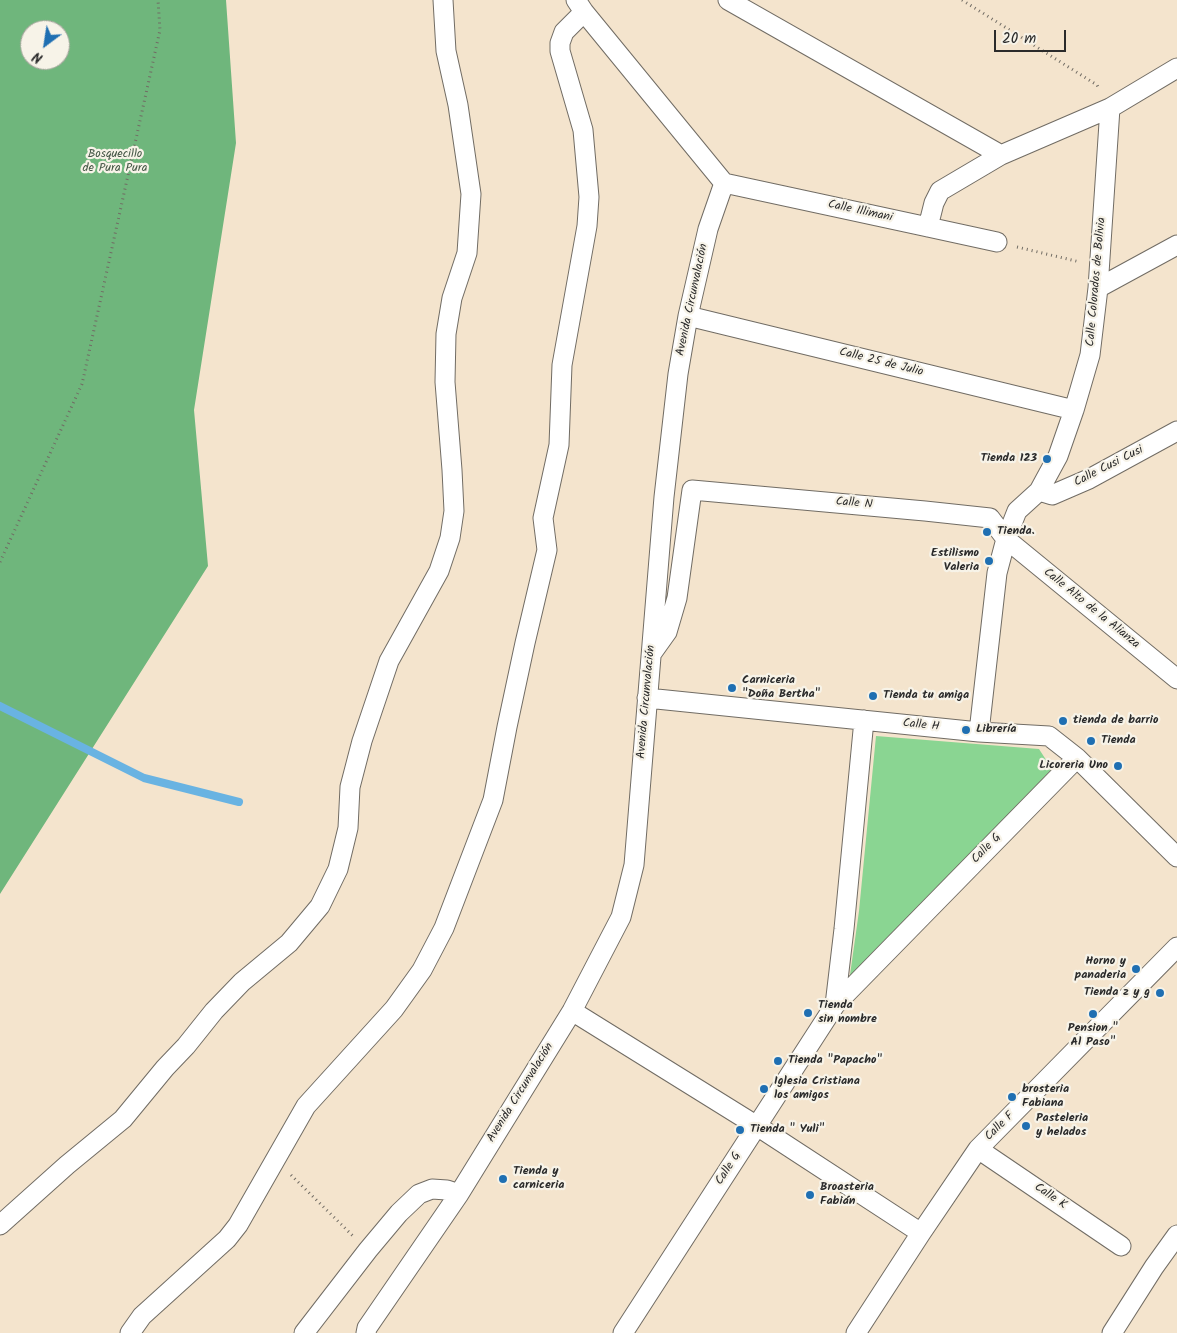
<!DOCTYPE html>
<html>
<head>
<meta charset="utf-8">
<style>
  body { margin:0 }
  #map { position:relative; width:1177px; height:1333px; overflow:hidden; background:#f4e4cd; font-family:Kalam,sans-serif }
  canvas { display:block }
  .north { position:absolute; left:20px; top:20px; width:50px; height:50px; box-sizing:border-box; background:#f7f3e8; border:1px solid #a5a39c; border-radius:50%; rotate:211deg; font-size:14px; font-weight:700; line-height:20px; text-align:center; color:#2b2b2b }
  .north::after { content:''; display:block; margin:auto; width:18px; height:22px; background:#1f6fb2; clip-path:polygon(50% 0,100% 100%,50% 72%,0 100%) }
  .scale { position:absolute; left:994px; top:30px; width:72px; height:22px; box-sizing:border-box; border:2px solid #2b2b2b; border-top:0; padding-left:6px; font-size:15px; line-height:18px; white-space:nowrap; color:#2b2b2b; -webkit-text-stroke:4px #f7f3e8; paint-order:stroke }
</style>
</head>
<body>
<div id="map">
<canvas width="1177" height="1333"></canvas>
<div class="north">N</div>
<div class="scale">20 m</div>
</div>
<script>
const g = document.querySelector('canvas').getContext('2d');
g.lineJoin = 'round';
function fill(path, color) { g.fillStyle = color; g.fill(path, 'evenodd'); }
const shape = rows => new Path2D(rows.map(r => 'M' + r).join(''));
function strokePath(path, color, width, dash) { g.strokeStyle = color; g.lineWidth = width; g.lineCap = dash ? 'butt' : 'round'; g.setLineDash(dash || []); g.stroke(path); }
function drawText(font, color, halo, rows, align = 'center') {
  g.font = font + ' Kalam,sans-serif'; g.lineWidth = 4.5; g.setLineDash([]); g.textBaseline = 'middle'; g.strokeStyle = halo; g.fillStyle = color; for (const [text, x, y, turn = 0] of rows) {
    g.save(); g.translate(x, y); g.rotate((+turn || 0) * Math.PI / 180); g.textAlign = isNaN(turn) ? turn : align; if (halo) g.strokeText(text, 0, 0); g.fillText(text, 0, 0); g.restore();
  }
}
const green = shape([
  [876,736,1039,749,1052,769,849,982,859,911]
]);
const forest = shape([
  [0,0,226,0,236,143,194,410,208,566,0,894],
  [30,30,60,30,60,60,30,60]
]);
const stream = shape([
  [0,706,144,778,239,802]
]);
const path = shape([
  [962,0,1097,85,1099,89],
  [1017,247,1080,262],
  [0,562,82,384,160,30,158,0],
  [291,1175,353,1236]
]);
const street = shape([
  [576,0,584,12,724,183],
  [728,0,1001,155],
  [724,183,928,227,997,242],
  [928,227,934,203,940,191,1001,155,1110,108,1177,68],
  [1098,288,1177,245],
  [688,316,1074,410],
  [1039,491,1052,495,1089,479,1177,431],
  [652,653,667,632,677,598,692,490,925,511,990,518,1006,539,1177,679],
  [647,698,979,732,1049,736,1077,758,1177,857],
  [979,732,997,573,1006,539,1017,511,1039,491,1058,456,1074,410,1090,355,1098,288,1110,108],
  [835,1005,1077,758],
  [572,1011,757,1126,921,1233],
  [978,1149,1121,1246],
  [0,1225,67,1165,123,1119,165,1068,186,1046,214,1011,242,982,289,943,320,906,338,869,348,828,350,787,362,741,389,661,439,571,450,538,454,511,452,470,445,382,446,334,452,298,467,253,471,194,458,105,446,51,443,0],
  [130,1333,142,1316,227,1239,238,1225,306,1106,394,1009,422,970,444,928,493,800,507,727,525,643,547,550,543,518,559,445,562,365,587,226,589,197,583,130,560,51,560,43,564,32,584,12],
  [304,1333,368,1250,399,1213,419,1194,432,1189,447,1190,459,1194],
  [366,1333,367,1328,459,1194,572,1011,621,917,634,865,664,497,678,374,688,316,708,229,724,183],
  [623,1333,835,1005,844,929,864,720],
  [856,1333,921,1233,978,1149,1177,947],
  [1112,1333,1154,1267,1177,1235]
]);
const markers = [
  [1047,459,5,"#1f6fb2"],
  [987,532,5,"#1f6fb2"],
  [989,561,5,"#1f6fb2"],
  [732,688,5,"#1f6fb2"],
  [873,696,5,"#1f6fb2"],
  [1063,721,5,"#1f6fb2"],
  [966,730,5,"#1f6fb2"],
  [1091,741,5,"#1f6fb2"],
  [1118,766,5,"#1f6fb2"],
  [1136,969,5,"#1f6fb2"],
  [1160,993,5,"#1f6fb2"],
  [808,1013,5,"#1f6fb2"],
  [1093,1014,5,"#1f6fb2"],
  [778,1061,5,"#1f6fb2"],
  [764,1089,5,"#1f6fb2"],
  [1012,1097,5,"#1f6fb2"],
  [1026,1126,5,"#1f6fb2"],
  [740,1130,5,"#1f6fb2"],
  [503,1179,5,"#1f6fb2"],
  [810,1195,5,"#1f6fb2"]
];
const parkNames = [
  ["Bosquecillo",115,155],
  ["de Pura Pura",115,169]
];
const streetNames = [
  ["Calle Illimani",860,212,12],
  ["Calle Colorados de Bolivia",1097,282,-85],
  ["Avenida Circunvalación",693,300,-78],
  ["Calle 25 de Julio",881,363,14],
  ["Calle Cusi Cusi",1109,467,-27],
  ["Calle N",854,504,5],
  ["Calle Alto de la Alianza",1091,609,39],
  ["Avenida Circunvalación",647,702,-85],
  ["Calle H",921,726,6],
  ["Calle G",987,849,-46],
  ["Avenida Circunvalación",521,1093,-58],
  ["Calle F",1000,1127,-45],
  ["Calle G",729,1169,-57],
  ["Calle K",1050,1197,34]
];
const poiNames = [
  ["Tienda 123",1037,459,"right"],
  ["Tienda.",997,532],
  ["Estilismo",979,554,"right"],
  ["Valeria",979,568,"right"],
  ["Carniceria",742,681],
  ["\"Doña Bertha\"",742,695],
  ["Tienda tu amiga",883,696],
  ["tienda de barrio",1073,721],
  ["Librería",976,730],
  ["Tienda",1101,741],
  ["Licoreria Uno",1108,766,"right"],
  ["Horno y",1126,962,"right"],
  ["panaderia",1126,976,"right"],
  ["Tienda z y g",1150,993,"right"],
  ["Tienda",818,1006],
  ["sin nombre",818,1020],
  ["Pension \"",1093,1029,"center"],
  ["Al Paso\"",1093,1043,"center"],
  ["Tienda \"Papacho\"",788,1061],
  ["Iglesia Cristiana",774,1082],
  ["los amigos",774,1096],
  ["brosteria",1022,1090],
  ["Fabiana",1022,1104],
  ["Pasteleria",1036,1119],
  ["y helados",1036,1133],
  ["Tienda \" Yuli\"",750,1130],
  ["Tienda y",513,1172],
  ["carniceria",513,1186],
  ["Broasteria",820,1188],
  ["Fabián",820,1202]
];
fill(green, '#8ad592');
fill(forest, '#6fb67c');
strokePath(stream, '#69b3e2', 8);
strokePath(street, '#716c64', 21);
strokePath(path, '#716c64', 3, [1, 4]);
strokePath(street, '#fff', 19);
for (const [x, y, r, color] of markers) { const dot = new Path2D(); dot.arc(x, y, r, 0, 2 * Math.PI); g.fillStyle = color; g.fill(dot); strokePath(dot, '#f7f3e8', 2); }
drawText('12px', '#435645', '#f7f3e8', parkNames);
drawText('12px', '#2b2b2b', '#f7f3e8', streetNames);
drawText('bold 12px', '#2b2b2b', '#f7f3e8', poiNames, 'left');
</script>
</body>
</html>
